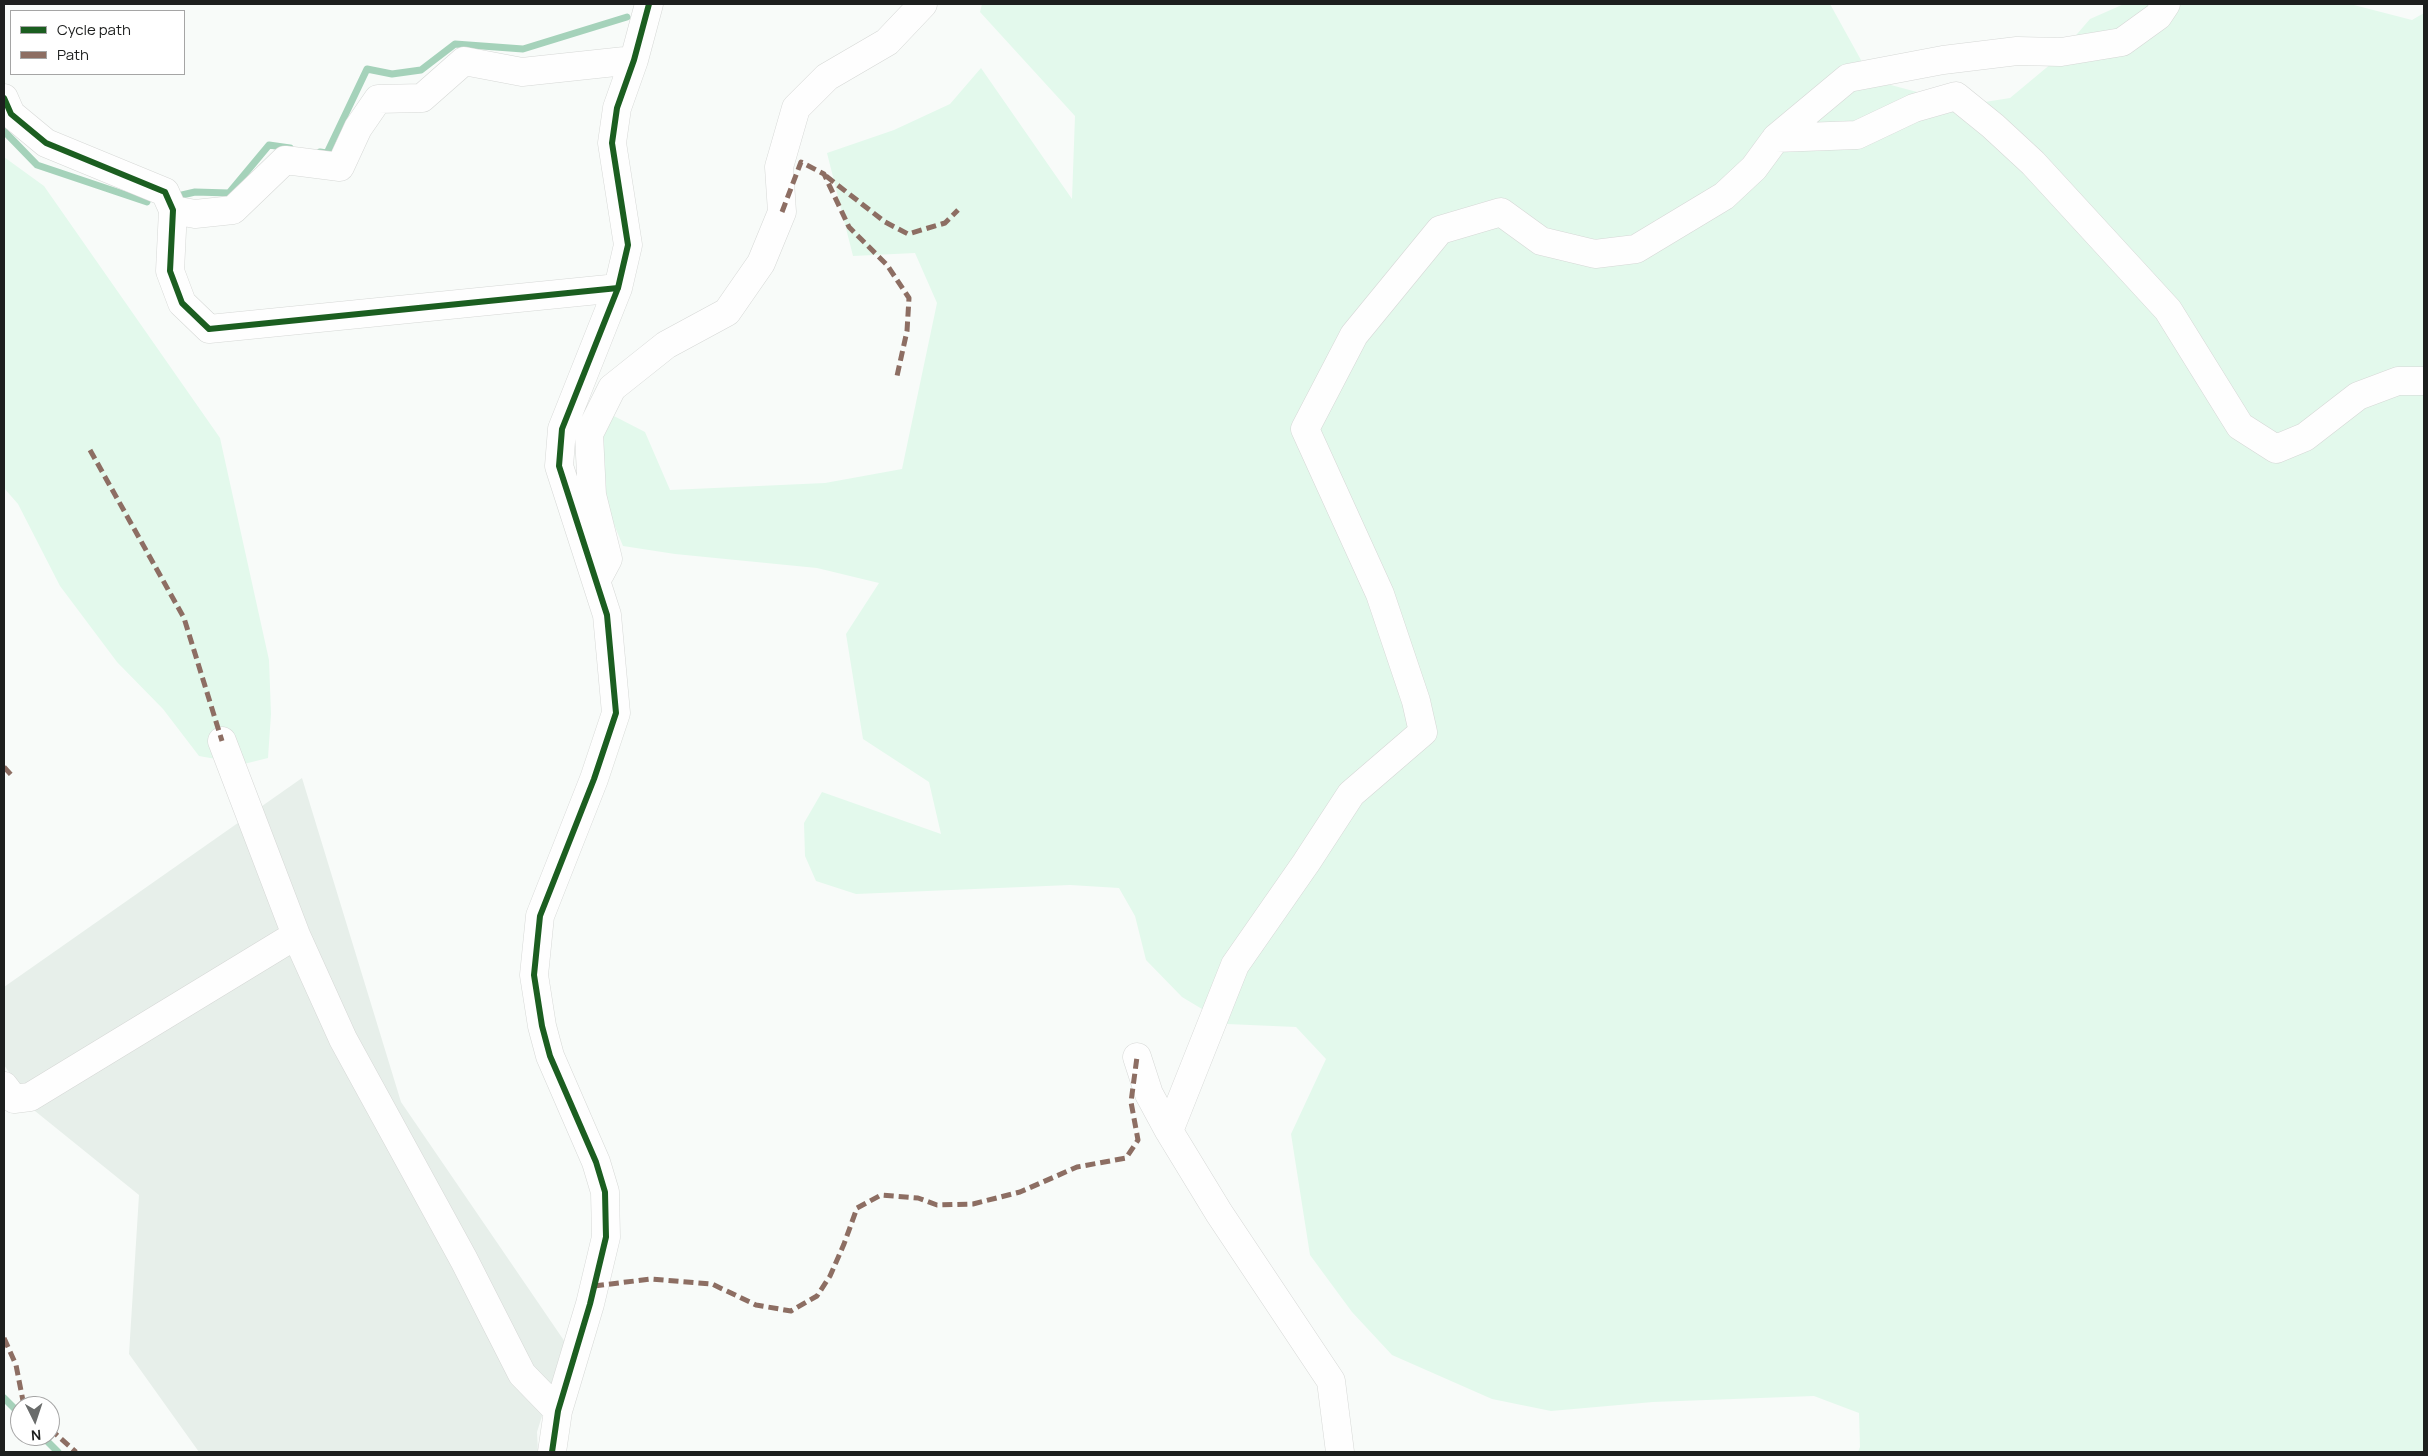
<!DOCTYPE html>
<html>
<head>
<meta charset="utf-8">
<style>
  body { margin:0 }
  #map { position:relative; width:2428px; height:1456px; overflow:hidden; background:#f8fbf9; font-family:Manrope,sans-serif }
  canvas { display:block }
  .frame { position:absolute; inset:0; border:5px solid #1d1f1e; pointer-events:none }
  .legend { position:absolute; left:10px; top:10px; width:175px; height:65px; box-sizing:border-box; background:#fff; border:1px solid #a5a5a5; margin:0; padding:6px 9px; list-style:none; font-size:15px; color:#1d1f1e }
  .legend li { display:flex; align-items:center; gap:10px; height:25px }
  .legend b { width:25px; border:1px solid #a5a5a5 }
  .north { position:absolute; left:10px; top:1396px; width:50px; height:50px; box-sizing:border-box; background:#fff; border:1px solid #a5a5a5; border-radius:50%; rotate:176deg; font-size:14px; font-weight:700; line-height:20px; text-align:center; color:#1d1f1e }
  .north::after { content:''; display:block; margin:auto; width:18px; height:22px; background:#6a6c6b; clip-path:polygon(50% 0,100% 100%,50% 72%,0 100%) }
</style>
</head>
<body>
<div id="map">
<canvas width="2428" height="1456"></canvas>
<div class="frame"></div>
<ul class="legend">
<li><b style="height:6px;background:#1b5e20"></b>Cycle path</li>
<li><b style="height:6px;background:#8d6e63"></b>Path</li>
</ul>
<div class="north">N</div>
</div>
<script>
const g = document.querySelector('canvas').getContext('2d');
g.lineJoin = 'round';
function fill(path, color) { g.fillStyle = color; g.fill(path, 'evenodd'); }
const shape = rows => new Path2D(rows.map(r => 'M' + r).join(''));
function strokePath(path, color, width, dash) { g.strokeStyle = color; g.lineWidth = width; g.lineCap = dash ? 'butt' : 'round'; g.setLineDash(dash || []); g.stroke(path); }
const built = shape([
  [302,778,401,1102,565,1342,537,1432,538,1452,199,1452,129,1354,139,1195,35,1111,4,1065,4,987]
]);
const green = shape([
  [982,4,1830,4,1872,80,1966,105,2010,98,2052,63,2090,19,2124,4,2350,4,2412,20,2424,13,2424,1452,1858,1452,1860,1447,1859,1413,1814,1396,1653,1402,1551,1411,1492,1399,1392,1355,1352,1312,1310,1255,1291,1134,1326,1059,1296,1027,1227,1024,1182,997,1146,960,1135,916,1119,888,1070,885,856,894,816,881,805,856,804,823,822,792,941,834,929,782,863,739,846,634,879,583,817,568,675,554,623,546,606,505,595,450,610,414,645,432,670,490,825,483,902,469,937,303,915,253,853,256,827,153,894,130,950,104,981,68,1072,199,1075,116,980,12],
  [4,157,44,186,220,438,269,660,271,714,268,758,244,764,199,756,163,709,117,662,60,586,18,504,4,488]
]);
const stream = shape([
  [4,131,37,165,147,202],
  [320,152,327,153,367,69,392,74,421,70,455,44,523,49,627,17],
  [182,195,195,192,229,193,269,145,290,148],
  [4,1398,20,1414],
  [42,1436,58,1452]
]);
const minor = shape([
  [4,98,11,114,46,143,165,192,173,210,170,271,182,303,209,329,618,288],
  [1776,138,1857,135,1914,108,1956,96,1993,126,2033,163,2168,310,2240,426,2276,449,2305,437,2358,396,2398,381,2424,381],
  [173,210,195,214,233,210,285,160,340,167,358,128,378,99,422,98,464,61,522,72,634,60],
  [600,574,608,559,592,495,589,434,612,388,666,345,727,312,761,263,782,212,779,167,796,108,827,77,887,42,923,4],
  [222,741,296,935],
  [1137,1057,1149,1094,1169,1131,1219,1213,1331,1381,1340,1452],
  [4,1086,14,1099,30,1097,296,935,343,1039,464,1260,522,1374,558,1411],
  [1169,1131,1235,965,1306,863,1351,794,1423,732,1416,701,1380,594,1305,429,1354,335,1440,230,1501,212,1541,241,1595,254,1636,249,1724,196,1754,168,1776,138,1848,78,1943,60,2017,51,2061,52,2122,42,2158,16,2166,4],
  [552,1452,558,1411,590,1304,606,1237,605,1192,596,1162,550,1056,542,1026,534,975,540,916,594,779,616,713,607,615,559,466,562,429,618,288,628,245,612,143,617,108,634,60,649,4]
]);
const quiet = shape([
  [826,176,885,222,908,234,945,223,958,210],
  [782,212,801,162,824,174,849,227,887,265,909,298,907,331,897,376],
  [90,450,184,618,222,741],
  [4,767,14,778],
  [594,1286,651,1279,712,1284,756,1305,791,1311,817,1296,830,1276,844,1244,857,1208,881,1195,918,1198,937,1205,973,1204,1020,1192,1077,1167,1126,1158,1138,1140,1131,1102,1137,1057],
  [4,1338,16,1365,24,1406],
  [50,1429,76,1452]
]);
const cycleway = shape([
  [4,98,11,114,46,143,165,192,173,210,170,271,182,303,209,329,618,288],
  [552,1452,558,1411,590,1304,606,1237,605,1192,596,1162,550,1056,542,1026,534,975,540,916,594,779,616,713,607,615,559,466,562,429,618,288,628,245,612,143,617,108,634,60,649,4]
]);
fill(built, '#e7efea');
fill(green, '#e3f9ec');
strokePath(stream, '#a5d2ba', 7);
strokePath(minor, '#d6d8d6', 29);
strokePath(minor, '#fefefe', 28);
strokePath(quiet, '#8d6e63', 5, [10, 5]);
strokePath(cycleway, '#1b5e20', 6);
</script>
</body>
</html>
